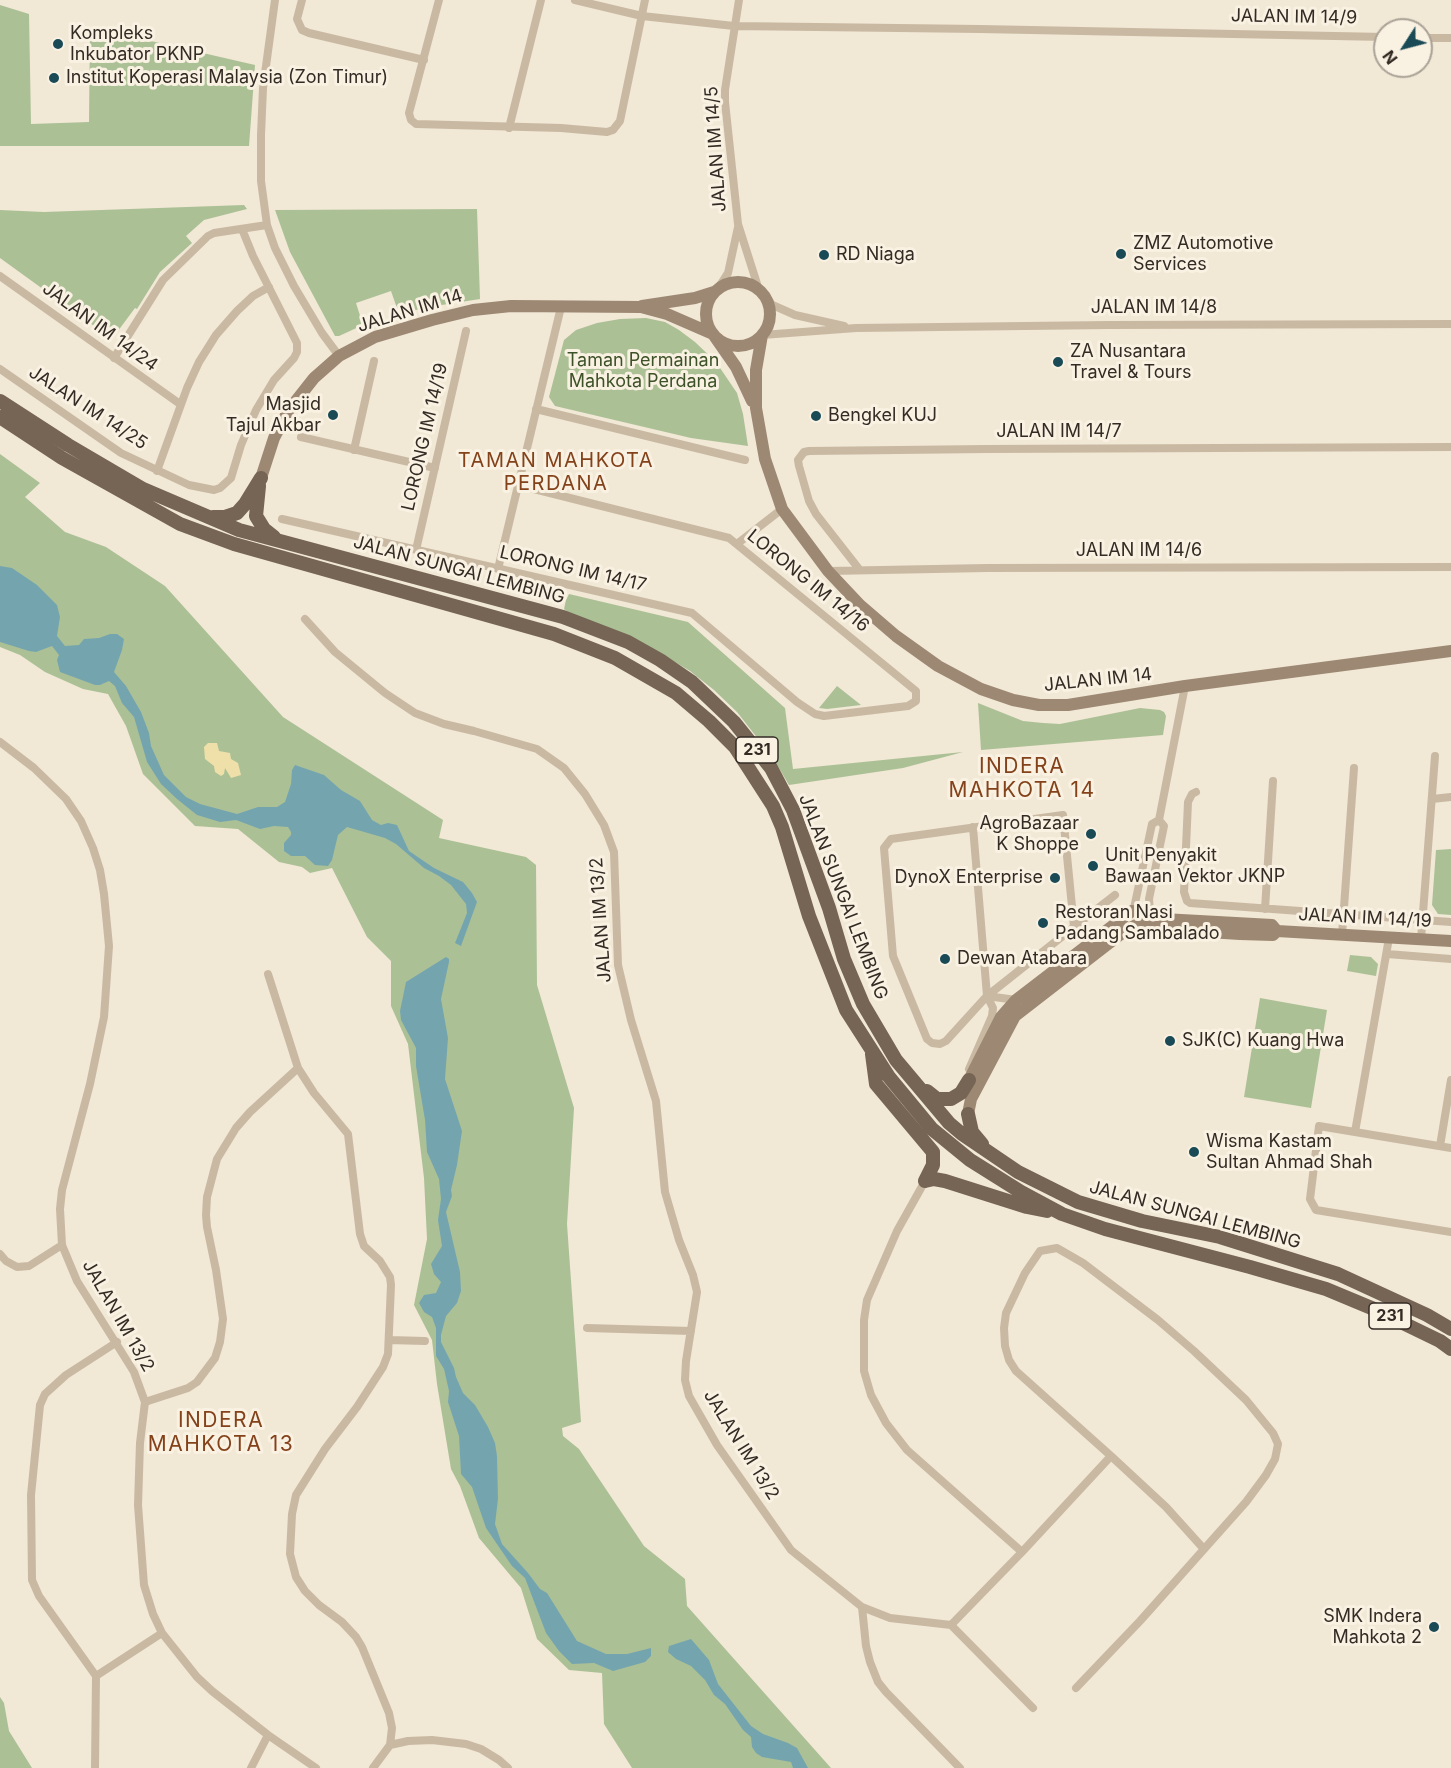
<!DOCTYPE html>
<html>
<head>
<meta charset="utf-8">
<style>
  body { margin:0 }
  #map { position:relative; width:1451px; height:1768px; overflow:hidden; background:#f1e8d6; font-family:Inter,sans-serif }
  canvas { display:block }
  .north { position:absolute; left:1373px; top:18px; width:60px; height:60px; box-sizing:border-box; background:#f9f1e2; border:2px solid #aaa296; border-radius:50%; rotate:234deg; font-size:16px; font-weight:700; line-height:24px; text-align:center; color:#332b24 }
  .north::after { content:''; display:block; margin:auto; width:21px; height:27px; background:#194a55; clip-path:polygon(50% 0,100% 100%,50% 72%,0 100%) }
</style>
</head>
<body>
<div id="map">
<canvas width="1451" height="1768"></canvas>
<div class="north">N</div>
</div>
<script>
const g = document.querySelector('canvas').getContext('2d');
g.lineJoin = 'round';
function fill(path, color) { g.fillStyle = color; g.fill(path, 'evenodd'); }
const shape = rows => new Path2D(rows.map(r => 'M' + r).join(''));
function strokePath(path, color, width, dash) { g.strokeStyle = color; g.lineWidth = width; g.lineCap = dash ? 'butt' : 'round'; g.setLineDash(dash || []); g.stroke(path); }
function drawText(font, color, halo, rows, align = 'center') {
  g.font = font + ' Inter,sans-serif'; g.lineWidth = 6; g.setLineDash([]); g.textBaseline = 'middle'; g.strokeStyle = halo; g.fillStyle = color; for (const [text, x, y, turn = 0] of rows) {
    g.save(); g.translate(x, y); g.rotate((+turn || 0) * Math.PI / 180); g.textAlign = isNaN(turn) ? turn : align; if (halo) g.strokeText(text, 0, 0); g.fillText(text, 0, 0); g.restore();
  }
}
const green = shape([
  [0,5,29,14,31,124,89,122,90,27,255,65,249,146,0,146],
  [244,205,247,209,204,220,186,236,192,243,160,272,137,309,135,308,112,339,0,258,0,210,44,212],
  [477,209,480,299,429,307,399,314,391,291,356,303,363,325,339,336,335,336,290,252,275,210],
  [646,318,665,322,679,330,695,342,716,362,737,393,743,414,748,446,691,438,555,406,549,397,564,340,576,330,597,323,620,319],
  [0,454,40,483,25,497,65,532,106,547,165,586,283,717,443,820,439,838,526,857,536,865,537,985,574,1108,567,1224,581,1422,562,1428,563,1436,579,1449,644,1546,685,1579,687,1606,831,1768,632,1768,604,1724,602,1673,569,1670,537,1639,521,1588,479,1538,460,1486,451,1469,437,1384,432,1340,414,1305,427,1239,424,1178,408,1044,391,1006,391,961,367,937,332,868,310,873,302,867,279,862,238,829,195,826,143,774,126,726,108,694,83,689,45,672,20,655,0,647],
  [569,594,688,622,785,708,793,769,963,752,903,768,789,785,773,758,737,712,714,690,690,671,665,656,568,612,564,609,566,600],
  [837,686,861,705,827,709,819,708],
  [978,703,1023,721,1043,723,1060,724,1140,708,1160,710,1164,712,1166,716,1163,735,981,750],
  [1451,849,1451,915,1438,914,1432,905,1436,850],
  [1350,955,1371,957,1378,964,1376,976,1347,971],
  [1260,998,1327,1010,1311,1108,1244,1097],
  [0,1697,4,1703,9,1731,32,1768,0,1768]
]);
const sand = shape([
  [208,743,217,743,219,751,230,753,231,759,238,763,241,775,231,778,225,768,224,774,221,776,215,772,214,766,205,759,204,747]
]);
const water = shape([
  [0,566,12,568,37,585,57,605,60,617,57,636,65,646,79,645,84,639,99,638,110,634,117,634,124,639,122,650,114,672,126,686,141,712,149,733,151,746,164,775,186,797,200,804,237,814,258,807,277,807,285,802,291,784,292,770,295,765,324,775,341,790,360,801,372,820,381,825,388,823,397,825,409,851,434,868,463,882,472,893,477,902,461,946,455,943,467,913,466,904,451,885,439,876,424,868,396,844,385,838,347,827,338,835,332,860,328,866,315,865,305,856,291,856,284,851,284,843,291,835,291,832,288,827,274,826,260,829,236,820,220,822,197,815,177,799,161,784,147,762,134,717,122,703,115,686,109,681,100,685,95,685,60,672,57,660,59,655,52,646,36,652,29,651,0,642],
  [446,957,449,959,449,962,441,999,448,1038,445,1079,462,1131,457,1165,451,1190,452,1196,446,1212,460,1272,461,1291,457,1303,446,1316,441,1335,441,1342,454,1368,456,1377,463,1393,475,1405,488,1427,495,1443,497,1456,498,1499,495,1524,502,1544,528,1573,540,1589,547,1593,577,1641,606,1654,627,1654,651,1648,651,1656,645,1662,613,1671,594,1663,572,1664,559,1651,546,1633,525,1578,512,1566,486,1528,472,1487,461,1474,459,1436,448,1402,449,1391,444,1369,436,1356,436,1328,432,1317,424,1312,419,1303,424,1295,436,1293,441,1282,434,1274,431,1264,442,1246,438,1220,441,1199,439,1179,427,1152,425,1120,416,1066,416,1048,401,1020,400,1011,406,982],
  [691,1639,709,1660,718,1684,751,1726,763,1734,788,1743,797,1748,808,1768,793,1768,791,1762,762,1757,756,1753,752,1747,751,1737,743,1730,725,1704,714,1695,705,1680,691,1666,676,1659,668,1652,669,1646]
]);
const street = shape([
  [275,0,263,88,261,135,261,181,267,225,275,248,294,286,322,333,339,356],
  [302,0,297,19,302,30,309,33,424,60],
  [439,0,409,113,411,120,416,124,561,128,607,132,613,130,620,121,645,0],
  [575,0,642,16,734,26,980,29,1385,37],
  [739,0,725,90,725,102,738,224,759,290],
  [1421,38,1451,38],
  [509,128,541,0],
  [0,276,180,404],
  [719,287,728,273,738,227],
  [768,303,795,315,844,326],
  [762,335,856,328,1109,325,1451,324],
  [114,358,163,280,208,236,214,233,267,225],
  [0,369,121,453,189,485,214,490,220,488,231,478,241,445,256,410,274,380,294,358,297,352,297,343,253,256,242,229],
  [536,409,745,460],
  [301,437,435,468],
  [354,450,374,361],
  [157,471,187,388,199,362,216,335,237,311,253,296,269,287],
  [282,519,692,613,797,702,815,714,824,716,908,706,916,701,916,691,729,538,518,485],
  [737,544,782,509],
  [416,550,466,331],
  [498,569,561,307],
  [859,569,816,514,809,501,799,466,798,460,804,452,809,451,986,449,1451,447],
  [828,571,987,568,1451,567],
  [305,619,335,652,385,693,415,713,444,724,474,731,537,749,564,768,585,794,604,825,614,852,618,965,631,1020,656,1101,665,1192,679,1240,693,1275,697,1292,686,1361,685,1380,689,1396,717,1445,791,1550,862,1607,890,1618,951,1625,1022,1552,907,1450,886,1423,871,1395,864,1371,864,1320,867,1300,897,1231,925,1181],
  [0,742,34,768,66,799,81,821,93,848,100,870,104,894,109,946,104,1017,90,1084,62,1190,60,1209,62,1245,77,1281,134,1372,145,1402,140,1443,138,1505,144,1585,153,1614,162,1633,197,1677,212,1691,268,1735,316,1768],
  [1196,792,1192,794,1188,802,1184,892,1187,901,1190,903,1451,922],
  [1432,799,1451,797],
  [1134,908,1152,824,1159,820,1185,686],
  [1265,909,1273,781],
  [1150,911,1149,899,1164,826,1159,820],
  [1074,927,1063,815,891,839,884,848,893,956,927,1039,932,1043,940,1044,946,1041,987,996,1074,927,1115,895],
  [1342,935,1354,768],
  [1421,939,1435,756],
  [1387,954,1451,959],
  [268,974,298,1068,314,1093,348,1134,360,1234,364,1246,380,1261,390,1277,391,1285,388,1354,383,1367,357,1407,325,1449,296,1495,292,1514,290,1554,296,1577,305,1591,319,1605,342,1622,356,1637,362,1647,389,1713,392,1728,390,1745,373,1768],
  [987,996,1016,1000],
  [969,1069,992,1016,993,1008,987,996,973,827],
  [1355,1132,1389,938],
  [1440,1146,1451,1080],
  [1451,1148,1319,1126,1310,1199,1316,1210,1451,1232],
  [0,1254,6,1261,17,1267,29,1266,62,1245],
  [587,1328,691,1331],
  [389,1340,425,1341],
  [145,1402,188,1388,197,1382,215,1358,220,1342,223,1319,216,1270,207,1227,206,1215,207,1197,217,1159,236,1128,250,1112,298,1068],
  [1111,1456,1166,1507,1203,1548],
  [1022,1552,1111,1456,1016,1371,1009,1360,1005,1346,1004,1328,1006,1313,1025,1273,1040,1251,1057,1248,1083,1263,1158,1320,1194,1351,1246,1400,1273,1433,1278,1444,1275,1459,1266,1475,1246,1502,1140,1621,1076,1688],
  [862,1607,866,1646,870,1662,878,1682,886,1692,960,1768],
  [951,1625,1033,1708],
  [96,1676,39,1596,32,1580,31,1495,40,1405,45,1394,66,1375,117,1342],
  [390,1745,408,1741,432,1740,466,1744,481,1749,499,1760,508,1768],
  [95,1768,96,1676,162,1633],
  [251,1768,268,1735]
]);
const secondary = shape([
  '706 314a32 32 0 1 1 64 0a32 32 0 1 1-64 0Z',
  [642,306,695,298,714,292],
  [762,335,756,370,756,408,765,459,782,509,828,571,860,605,896,636,938,666,981,689,1013,700,1039,705,1068,705,1185,686,1451,651],
  [261,478,274,438,288,411,314,378,339,356,375,337,432,320,473,310,511,306,641,307,667,314,713,334,736,367,752,401],
  [1150,911,1155,916,1163,919,1272,925,1277,931],
  [1142,924,1161,929,1240,934,1273,935,1277,931],
  [1277,931,1451,941],
  [969,1080,1001,1017,1016,1000,1132,911],
  [968,1114,971,1099,1015,1016,1126,930,1138,924]
]);
const primary = shape([
  [0,401,68,445,143,489,239,530,563,617,628,642,660,660,692,682,734,722,771,768,793,810,829,908,844,959,863,1004,896,1060,949,1123,962,1134,1018,1172,1078,1202,1142,1221,1220,1237,1338,1274,1427,1315,1451,1329],
  [0,417,62,458,180,524,234,544,554,634,615,658,676,693,709,721,735,747,773,806,782,827,809,916,846,1010,889,1077,932,1129,970,1160,1021,1192,1062,1214,1105,1229,1250,1267,1326,1289,1374,1309,1440,1341,1451,1349],
  [259,486,256,516,264,529,274,537],
  [213,517,225,517,237,513,245,504,261,478],
  [872,1054,876,1084,933,1152,933,1165,925,1181],
  [927,1091,937,1099,951,1099,961,1093,969,1080],
  [968,1114,972,1132,982,1144],
  [925,1181,934,1179,945,1181,1027,1207,1047,1211]
]);
const markers = [
  [58,44,6,"#194a55"],
  [54,78,6,"#194a55"],
  [1121,254,6,"#194a55"],
  [824,255,6,"#194a55"],
  [1058,362,6,"#194a55"],
  [333,415,6,"#194a55"],
  [816,416,6,"#194a55"],
  [1091,834,6,"#194a55"],
  [1093,866,6,"#194a55"],
  [1055,878,6,"#194a55"],
  [1043,923,6,"#194a55"],
  [945,959,6,"#194a55"],
  [1170,1041,6,"#194a55"],
  [1194,1152,6,"#194a55"],
  [1434,1627,6,"#194a55"]
];
const shields = [
  [757,750,42],
  [1390,1316,42]
];
const shieldNames = [
  ["231",757,750],
  ["231",1390,1316]
];
const streetNames = [
  ["JALAN IM 14/9",1294,17,1],
  ["JALAN IM 14/5",716,149,-94],
  ["JALAN IM 14/8",1154,308],
  ["JALAN IM 14",410,311,-17],
  ["JALAN IM 14/24",100,327,36],
  ["JALAN IM 14/25",88,408,33],
  ["JALAN IM 14/7",1059,432],
  ["LORONG IM 14/19",425,437,-77],
  ["JALAN IM 14/6",1139,551],
  ["LORONG IM 14/17",573,569,13],
  ["JALAN SUNGAI LEMBING",459,570,15],
  ["LORONG IM 14/16",808,581,39],
  ["JALAN IM 14",1098,680,-6],
  ["JALAN SUNGAI LEMBING",843,897,69],
  ["JALAN IM 14/19",1365,918,3],
  ["JALAN IM 13/2",601,920,-94],
  ["JALAN SUNGAI LEMBING",1195,1215,15],
  ["JALAN IM 13/2",118,1316,60],
  ["JALAN IM 13/2",741,1445,58]
];
const poiNames = [
  ["Kompleks",70,34],
  ["Inkubator PKNP",70,55],
  ["Institut Koperasi Malaysia (Zon Timur)",66,78],
  ["ZMZ Automotive",1133,244],
  ["Services",1133,265],
  ["RD Niaga",836,255],
  ["ZA Nusantara",1070,352],
  ["Travel & Tours",1070,373],
  ["Masjid",321,405,"right"],
  ["Tajul Akbar",321,426,"right"],
  ["Bengkel KUJ",828,416],
  ["AgroBazaar",1079,824,"right"],
  ["K Shoppe",1079,845,"right"],
  ["Unit Penyakit",1105,856],
  ["Bawaan Vektor JKNP",1105,877],
  ["DynoX Enterprise",1043,878,"right"],
  ["Restoran Nasi",1055,913],
  ["Padang Sambalado",1055,934],
  ["Dewan Atabara",957,959],
  ["SJK(C) Kuang Hwa",1182,1041],
  ["Wisma Kastam",1206,1142],
  ["Sultan Ahmad Shah",1206,1163],
  ["SMK Indera",1422,1617,"right"],
  ["Mahkota 2",1422,1638,"right"]
];
const parkNames = [
  ["Taman Permainan",643,361],
  ["Mahkota Perdana",643,382]
];
const neighbourhoodNames = [
  ["TAMAN MAHKOTA",556,461],
  ["PERDANA",556,484]
];
const quarterNames = [
  ["INDERA",1022,767],
  ["MAHKOTA 14",1022,791],
  ["INDERA",221,1421],
  ["MAHKOTA 13",221,1445]
];
fill(green, '#acc096');
fill(sand, '#efe0aa');
fill(water, '#74a5af');
strokePath(street, '#c9b9a2', 8);
strokePath(secondary, '#9d8873', 12);
strokePath(primary, '#766455', 14);
for (const [x, y, r, color] of markers) { const dot = new Path2D(); dot.arc(x, y, r, 0, 2 * Math.PI); g.fillStyle = color; g.fill(dot); strokePath(dot, '#f9f1e2', 2); }
for (const [x, y, w] of shields) { const box = new Path2D(); box.roundRect(x - w / 2, y - 13, w, 26, 4.5); g.fillStyle = '#f9f1e2'; g.fill(box); strokePath(box, '#332b24', 1.5); }
drawText('bold 16px', '#332b24', null, shieldNames);
drawText('18px', '#332b24', '#f9f1e2', streetNames);
drawText('18px', '#332b24', '#f9f1e2', poiNames, 'left');
drawText('18px', '#3d5228', '#f9f1e2', parkNames);
g.letterSpacing = '1.5px';
drawText('20px', '#84421b', '#f9f1e2', neighbourhoodNames);
g.letterSpacing = '0px';
g.letterSpacing = '1.5px';
drawText('21px', '#84421b', '#f9f1e2', quarterNames);
g.letterSpacing = '0px';
</script>
</body>
</html>
